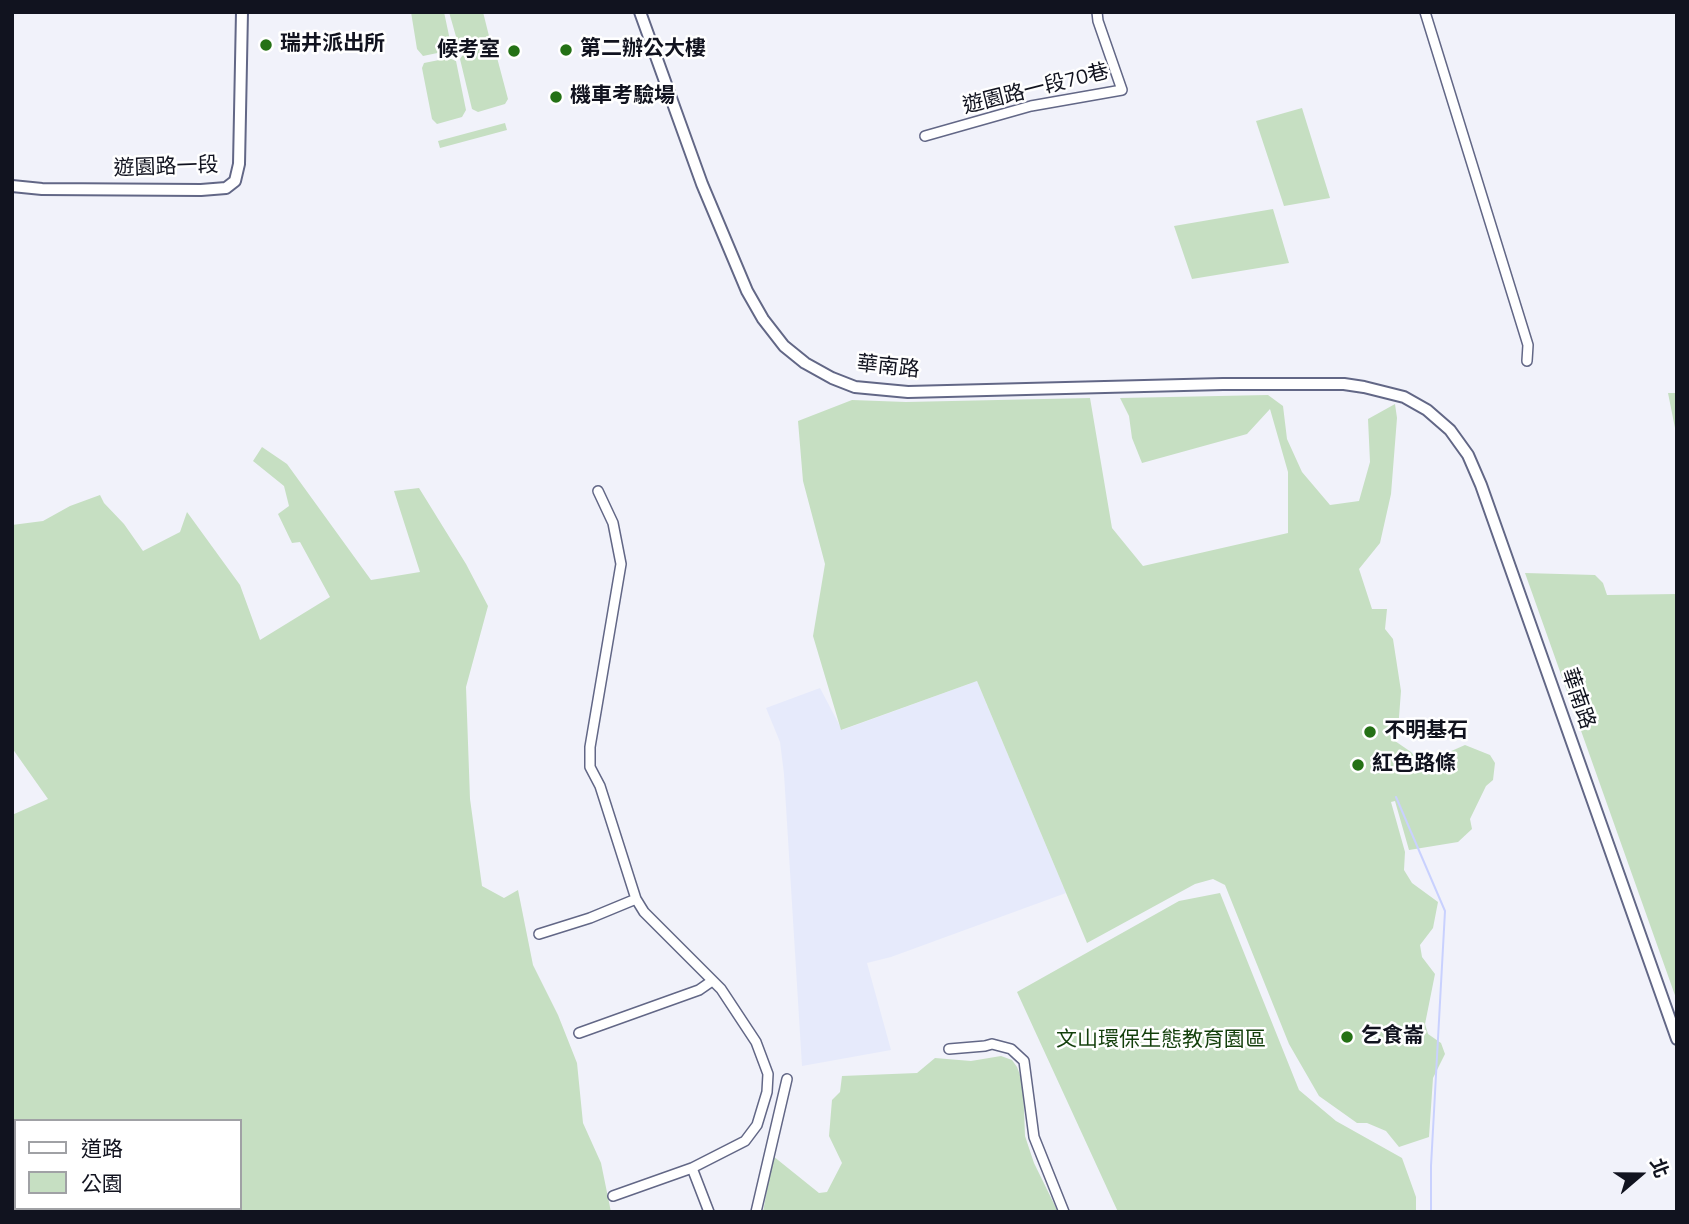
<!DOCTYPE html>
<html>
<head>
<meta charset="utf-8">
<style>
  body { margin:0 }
  #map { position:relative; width:1689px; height:1224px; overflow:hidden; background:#f1f2fa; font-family:"Titillium Web","Noto Sans TC",sans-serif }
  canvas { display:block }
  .frame { position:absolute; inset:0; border:14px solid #11131f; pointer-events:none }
  .legend { position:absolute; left:14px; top:1119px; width:228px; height:91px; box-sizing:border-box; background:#fff; border:2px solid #a0a1a5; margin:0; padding:9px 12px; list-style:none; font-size:21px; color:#11131f }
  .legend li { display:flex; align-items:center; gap:14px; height:35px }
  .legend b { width:35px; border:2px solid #a0a1a5 }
  .north { position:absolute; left:1605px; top:1140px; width:70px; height:70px; -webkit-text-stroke:5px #fff; paint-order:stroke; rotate:70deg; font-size:19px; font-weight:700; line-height:28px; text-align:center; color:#11131f }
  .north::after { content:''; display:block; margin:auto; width:24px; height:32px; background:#11131f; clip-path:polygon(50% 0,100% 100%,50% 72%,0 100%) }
</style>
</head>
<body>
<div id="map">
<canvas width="1689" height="1224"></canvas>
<div class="frame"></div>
<ul class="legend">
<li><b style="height:9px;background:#fff"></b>道路</li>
<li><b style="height:19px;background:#c6dfc2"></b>公園</li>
</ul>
<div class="north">北</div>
</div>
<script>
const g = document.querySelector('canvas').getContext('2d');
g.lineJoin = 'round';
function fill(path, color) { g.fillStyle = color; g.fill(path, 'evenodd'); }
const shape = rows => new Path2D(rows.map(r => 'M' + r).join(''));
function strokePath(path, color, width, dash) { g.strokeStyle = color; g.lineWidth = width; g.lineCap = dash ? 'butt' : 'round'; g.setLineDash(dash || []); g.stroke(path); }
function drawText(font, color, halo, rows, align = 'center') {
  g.font = font + ' "Titillium Web","Noto Sans TC",sans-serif'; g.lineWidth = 5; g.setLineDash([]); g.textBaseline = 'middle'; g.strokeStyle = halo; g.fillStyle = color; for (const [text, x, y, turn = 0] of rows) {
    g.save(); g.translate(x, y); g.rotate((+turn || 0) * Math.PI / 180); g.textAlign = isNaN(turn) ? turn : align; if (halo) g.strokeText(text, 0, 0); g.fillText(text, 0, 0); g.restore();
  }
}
const built = shape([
  [977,681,1066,893,891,957,867,963,891,1050,802,1066,784,774,780,742,766,708,820,688,842,730]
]);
const green = shape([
  [411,12,444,12,451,45,447,51,423,56,417,49],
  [449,12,483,12,489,36,487,41,459,47],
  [489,47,495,50,508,99,505,104,478,112,472,109,460,59,464,53],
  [449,58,456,61,466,110,462,117,437,124,432,119,422,68,424,63],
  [1302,108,1330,198,1284,206,1256,121],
  [505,123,507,130,440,148,438,141],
  [1273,209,1289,263,1192,279,1174,226],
  [1668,393,1677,393,1677,471,1677,438],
  [1268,395,1283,406,1287,439,1302,472,1330,505,1359,501,1370,462,1368,419,1395,404,1397,418,1391,494,1380,543,1359,569,1372,609,1387,609,1385,629,1393,639,1401,691,1398,730,1389,734,1395,741,1411,752,1422,764,1465,745,1490,755,1495,763,1493,780,1486,786,1470,819,1472,829,1458,842,1409,850,1395,801,1391,802,1405,852,1404,870,1412,883,1438,902,1433,928,1420,945,1422,957,1435,974,1425,1024,1428,1034,1441,1043,1445,1054,1433,1078,1429,1137,1399,1147,1386,1131,1367,1123,1357,1123,1319,1096,1289,1044,1225,885,1213,879,1195,884,1087,943,977,681,841,730,813,636,825,564,803,481,798,421,852,400,906,402,1090,398,1112,528,1143,566,1288,533,1288,472,1270,409,1247,434,1142,463,1132,438,1129,416,1120,398],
  [262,447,287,464,371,580,420,572,394,491,419,488,466,564,488,606,466,687,470,799,482,886,504,898,518,890,533,965,558,1015,577,1063,583,1123,601,1163,611,1212,12,1212,12,815,48,799,12,748,12,525,43,521,70,506,100,495,104,503,124,524,143,551,180,532,187,512,240,585,260,640,330,597,300,542,292,543,278,514,289,506,284,486,253,461],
  [16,1121,240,1121,240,1208,16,1208],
  [1525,573,1595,575,1603,583,1607,595,1677,594,1677,1001],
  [1220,893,1299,1090,1336,1121,1402,1158,1416,1197,1416,1212,1118,1212,1017,992,1179,901],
  [1001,1056,1012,1060,1017,1067,1023,1083,1025,1136,1034,1163,1058,1212,763,1212,773,1156,819,1193,827,1192,842,1163,829,1136,832,1100,840,1092,842,1076,917,1073,935,1058,971,1061]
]);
const stream = shape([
  [1396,797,1445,911,1431,1166,1431,1212]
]);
const minor = shape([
  [1425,12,1528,345,1527,361],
  [925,136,1031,106,1122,90,1098,21,1097,12],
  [598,491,613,523,621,564,590,747,590,767,600,786,636,899,644,912,721,989,756,1042,768,1074,767,1092,757,1125,745,1141,692,1168,613,1196],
  [539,934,590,918,636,899],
  [579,1033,699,990,712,981],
  [949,1049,985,1046,992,1044,1011,1049,1024,1061,1034,1137,1064,1212],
  [692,1168,709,1212],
  [756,1212,787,1079]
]);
const tertiary = shape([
  [640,12,702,184,747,291,763,319,784,346,805,363,832,378,855,387,908,392,1223,384,1344,384,1364,387,1404,397,1427,410,1450,430,1468,455,1481,485,1677,1039],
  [12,186,42,189,201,190,226,188,235,181,239,164,242,12]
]);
const markers = [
  [266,45,7,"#247115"],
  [566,50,7,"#247115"],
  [514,51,7,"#247115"],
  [556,97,7,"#247115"],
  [1370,732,7,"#247115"],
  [1358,765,7,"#247115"],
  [1347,1037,7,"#247115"]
];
const poiNames = [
  ["瑞井派出所",280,45],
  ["第二辦公大樓",580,50],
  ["候考室",500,51,"right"],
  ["機車考驗場",570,97],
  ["不明基石",1384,732],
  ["紅色路條",1372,765],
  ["乞食崙",1361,1037]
];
const streetNames = [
  ["遊園路一段70巷",1036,90,-14],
  ["遊園路一段",166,168,-2],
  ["華南路",888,368,6],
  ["華南路",1577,699,71]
];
const parkNames = [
  ["文山環保生態教育園區",1161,1041]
];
fill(built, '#e6eafb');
fill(green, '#c6dfc2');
strokePath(stream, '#c9d1fe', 2);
strokePath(minor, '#626786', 12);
strokePath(tertiary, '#626786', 14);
strokePath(minor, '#fff', 9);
strokePath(tertiary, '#fff', 10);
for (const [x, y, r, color] of markers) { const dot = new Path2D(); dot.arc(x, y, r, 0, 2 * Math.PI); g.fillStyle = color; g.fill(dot); strokePath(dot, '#fff', 2.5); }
drawText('bold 21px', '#11131f', '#fff', poiNames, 'left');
drawText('21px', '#11131f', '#fff', streetNames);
drawText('21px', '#133f0b', '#fff', parkNames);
</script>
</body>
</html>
